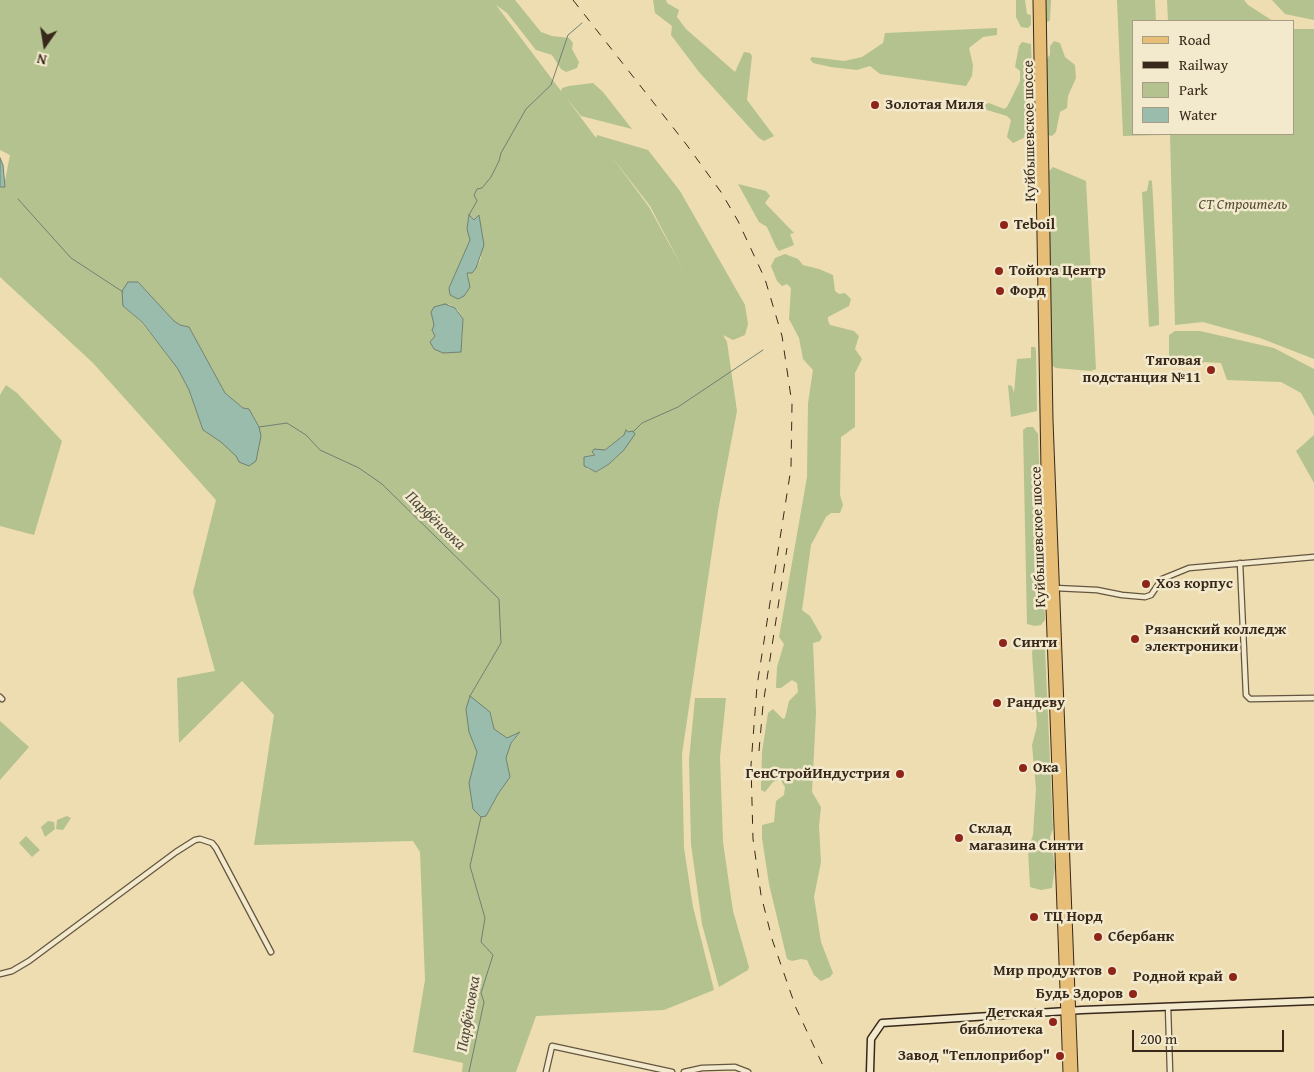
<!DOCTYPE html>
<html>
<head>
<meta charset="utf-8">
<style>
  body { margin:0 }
  #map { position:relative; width:1314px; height:1072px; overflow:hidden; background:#edddb1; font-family:"Gentium Book Plus",serif }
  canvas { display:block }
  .legend { position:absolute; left:1132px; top:20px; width:162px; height:115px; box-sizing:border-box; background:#f3e9cc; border:1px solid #a89c85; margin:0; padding:6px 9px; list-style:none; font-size:15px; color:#37281b }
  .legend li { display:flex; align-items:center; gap:10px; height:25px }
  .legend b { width:25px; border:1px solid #a89c85 }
  .north { position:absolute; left:20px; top:20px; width:50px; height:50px; -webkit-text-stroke:4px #f3e9cc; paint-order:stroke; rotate:193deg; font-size:14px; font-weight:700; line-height:20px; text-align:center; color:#37281b }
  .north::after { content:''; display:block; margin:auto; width:18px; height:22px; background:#37281b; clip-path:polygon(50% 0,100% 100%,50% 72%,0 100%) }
  .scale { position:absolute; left:1132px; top:1030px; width:152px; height:22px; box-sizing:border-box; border:2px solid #37281b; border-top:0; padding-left:6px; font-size:15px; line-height:18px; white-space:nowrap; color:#37281b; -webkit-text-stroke:4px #f3e9cc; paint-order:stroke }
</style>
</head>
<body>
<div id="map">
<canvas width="1314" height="1072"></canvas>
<ul class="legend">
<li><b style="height:6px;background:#e6be78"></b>Road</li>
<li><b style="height:6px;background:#37281b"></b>Railway</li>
<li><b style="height:14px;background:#b3c28f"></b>Park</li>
<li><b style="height:14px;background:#99bcac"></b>Water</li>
</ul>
<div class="north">N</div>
<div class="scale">200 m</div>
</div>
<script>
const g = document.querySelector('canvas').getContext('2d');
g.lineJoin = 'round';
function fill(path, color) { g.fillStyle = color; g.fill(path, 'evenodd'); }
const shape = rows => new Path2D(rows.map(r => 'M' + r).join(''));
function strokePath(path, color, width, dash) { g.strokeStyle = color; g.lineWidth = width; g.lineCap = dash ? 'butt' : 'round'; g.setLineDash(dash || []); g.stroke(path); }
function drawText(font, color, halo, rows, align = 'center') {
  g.font = font + ' "Gentium Book Plus",serif'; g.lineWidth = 5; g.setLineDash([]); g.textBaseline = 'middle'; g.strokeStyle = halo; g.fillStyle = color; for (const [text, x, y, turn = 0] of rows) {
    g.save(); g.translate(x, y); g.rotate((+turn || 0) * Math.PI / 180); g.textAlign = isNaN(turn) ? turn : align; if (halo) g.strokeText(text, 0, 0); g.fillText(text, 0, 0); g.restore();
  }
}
const green = shape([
  [0,0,515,0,541,32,552,36,569,38,573,43,572,49,579,62,577,68,566,72,561,69,552,55,536,50,507,13,496,5,561,91,562,88,569,86,593,83,603,92,632,129,581,116,565,96,596,138,597,135,648,150,680,191,745,305,748,324,745,335,733,340,723,335,727,342,737,411,718,511,682,754,684,848,693,907,714,990,664,1010,536,1016,516,1072,462,1072,463,1063,413,1052,425,980,420,852,413,841,254,845,274,715,242,681,179,743,177,678,215,671,193,592,216,500,93,363,0,277,0,188,4,186,10,155,0,150],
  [609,153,650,206,684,271,649,207],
  [469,216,479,225,482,231,481,258,476,268,468,273,469,284,464,296,458,299,450,295,449,288,470,240],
  [138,282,174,321,180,325,189,327,225,393,243,408,249,409,259,427,237,456,221,442,203,430,189,390,178,369,141,322,123,306],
  [449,304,458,310,463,319,462,343,434,349,432,345,435,336,434,318],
  [624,435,628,442,624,450,609,464,597,472,587,469,587,456,595,455,599,450,605,450],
  [490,712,494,729,507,738,520,733,511,743,506,758,510,777,498,794,486,816,473,767],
  [653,0,666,0,667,3,679,10,677,17,686,29,735,72,744,52,750,53,752,56,747,100,774,136,764,141,759,138,699,72,671,35,672,26,655,13],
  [1016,0,1025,0,1027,14,1031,15,1031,25,1028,28,1021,27,1016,17],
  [1045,0,1051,0,1050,20,1048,22,1045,21],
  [1117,0,1155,0,1156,21,1133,21,1133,134,1162,135,1123,136],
  [1167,0,1244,0,1248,5,1273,21,1168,21],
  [1272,0,1314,0,1314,20,1285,14],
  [997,28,997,35,983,37,969,48,973,65,972,76,966,86,880,74,870,66,857,70,831,67,813,63,810,59,812,57,844,61,862,57,883,43,885,33],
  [1293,29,1314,29,1314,359,1260,338,1203,322,1175,325,1170,134,1293,134],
  [1054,41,1060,43,1065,57,1075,65,1076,78,1068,96,1067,108,1060,112,1056,132,1052,136,1048,135,1046,59,1050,55,1050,46],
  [1022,42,1031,44,1032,68,1028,73,1027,80,1032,97,1033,131,1032,134,1013,143,1007,137,1011,120,1007,116,977,107,989,103,1004,109,1007,107,1020,81,1020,71,1015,67,1019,46],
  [1053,167,1086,181,1096,369,1091,371,1056,368,1051,365,1048,172],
  [1149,180,1152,181,1153,198,1159,316,1159,325,1149,327,1142,192,1147,191],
  [738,184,766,191,770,196,765,203,794,233,790,234,794,245,779,251,776,247,767,227,759,222],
  [785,254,798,259,803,265,819,269,833,275,835,291,839,294,845,293,851,299,849,306,828,317,828,321,830,325,854,331,859,336,855,349,862,359,855,373,855,427,841,437,840,495,843,505,840,513,831,513,826,517,811,545,802,610,810,616,822,637,820,641,813,643,816,713,812,792,821,807,819,826,821,862,814,897,821,942,833,973,830,977,821,981,814,975,807,960,801,959,792,961,787,959,769,884,762,838,762,825,774,822,776,801,784,795,785,787,780,779,773,782,765,792,761,790,762,752,768,713,773,709,783,719,785,718,789,701,798,692,797,683,792,680,781,688,776,688,777,667,784,644,779,637,807,477,808,403,813,370,803,359,799,338,789,319,791,288,787,284,782,286,777,281,771,266,775,258],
  [1175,331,1200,331,1274,348,1314,369,1314,416,1301,393,1281,382,1227,380,1221,363,1204,362,1200,367,1169,365,1169,335],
  [1031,347,1035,347,1036,350,1037,411,1011,417,1008,385,1012,386,1014,393,1017,359,1031,358],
  [6,385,17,393,62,441,34,535,0,526,0,395],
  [1027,427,1033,427,1038,434,1045,620,1041,625,1035,626,1027,624,1023,430],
  [1314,435,1314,483,1296,451],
  [1041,646,1045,649,1053,829,1050,837,1055,867,1052,888,1041,890,1030,887,1028,850,1033,835,1036,789,1032,745,1037,726,1032,653,1033,647],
  [695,698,726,698,720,757,723,842,733,911,749,967,748,970,719,987,702,924,691,844,689,760],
  [0,721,29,747,0,780],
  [67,816,71,818,63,830,56,829,57,820],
  [48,821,54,822,55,829,45,837,41,827],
  [26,836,40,850,32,857,19,843]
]);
const water = shape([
  [0,158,3,165,5,187,0,187,0,158],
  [469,215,474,220,479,215,484,245,476,268,472,273,467,273,470,287,464,296,458,299,450,295,449,288,470,240,467,229,469,215],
  [128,282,138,282,174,321,180,325,189,327,225,393,243,408,249,409,259,427,261,436,256,461,249,466,239,462,236,456,221,442,203,430,189,390,178,369,142,322,123,306,122,291,128,282],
  [445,304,455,308,463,319,461,352,443,353,434,349,430,342,435,336,432,330,434,325,431,312,434,307,445,304],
  [626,430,628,432,633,431,635,434,624,450,609,464,596,472,584,466,584,457,595,455,592,452,594,449,605,450,624,435,626,430],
  [470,696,490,712,494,729,507,738,520,732,511,743,506,758,510,777,498,794,486,816,481,817,473,809,469,783,477,752,469,732,466,709,470,696]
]);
const stream = shape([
  [18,199,71,258,123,292],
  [469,215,477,201,474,195,477,189,482,188,491,177,499,161,501,153,526,109,551,85,568,35,582,23],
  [259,427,287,423,306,435,320,450,359,468,382,484,499,599,501,643,470,696],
  [633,432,642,423,678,407,763,350],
  [469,1072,484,1002,481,993,493,955,481,942,485,918,470,866,481,817]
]);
const street = shape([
  [1240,563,1246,695,1250,699,1314,698],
  [1055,588,1097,590,1122,595,1145,597,1151,595,1162,579,1189,568,1314,557],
  [0,697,2,699],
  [0,974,12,971,29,961,176,852,195,840,200,839,212,843,216,848,271,952],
  [1168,1006,1170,1072],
  [546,1072,552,1046,672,1072],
  [684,1072,702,1068,735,1067,748,1072]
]);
const secondary = shape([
  [870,1072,871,1039,882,1023,1082,1010,1314,1001]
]);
const primary = shape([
  [1037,0,1045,471,1067,1072],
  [1042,0,1049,420,1074,1072]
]);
const rail = shape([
  [573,0,686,144,721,192,738,221,765,279,782,336,792,404,791,468,757,686,751,765,753,839,761,895,772,939,796,1008,826,1072],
  [759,751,763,705,787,548]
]);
const markers = [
  [875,105,5,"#8f2418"],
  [1004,225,5,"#8f2418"],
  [999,271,5,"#8f2418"],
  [1000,291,5,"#8f2418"],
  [1211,370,5,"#8f2418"],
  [1146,584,5,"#8f2418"],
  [1135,639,5,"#8f2418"],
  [1003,643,5,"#8f2418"],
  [997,703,5,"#8f2418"],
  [1023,768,5,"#8f2418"],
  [900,774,5,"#8f2418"],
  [959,838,5,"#8f2418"],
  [1034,917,5,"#8f2418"],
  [1098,937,5,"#8f2418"],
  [1112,971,5,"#8f2418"],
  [1233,977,5,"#8f2418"],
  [1133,994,5,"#8f2418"],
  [1053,1022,5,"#8f2418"],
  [1060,1056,5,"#8f2418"]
];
const poiNames = [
  ["Золотая Миля",885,105],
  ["Teboil",1014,225],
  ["Тойота Центр",1009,271],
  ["Форд",1010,291],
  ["Тяговая",1201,361,"right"],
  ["подстанция №11",1201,378,"right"],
  ["Хоз корпус",1156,584],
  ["Рязанский колледж",1145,630],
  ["электроники",1145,647],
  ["Синти",1013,643],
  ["Рандеву",1007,703],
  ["Ока",1033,768],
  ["ГенСтройИндустрия",890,774,"right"],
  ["Склад",969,829],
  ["магазина Синти",969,846],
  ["ТЦ Норд",1044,917],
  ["Сбербанк",1108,937],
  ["Мир продуктов",1102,971,"right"],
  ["Родной край",1223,977,"right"],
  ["Будь Здоров",1123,994,"right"],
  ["Детская",1043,1013,"right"],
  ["библиотека",1043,1030,"right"],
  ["Завод \"Теплоприбор\"",1050,1056,"right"]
];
const streetNames = [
  ["Куйбышевское шоссе",1030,131,-91],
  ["Куйбышевское шоссе",1039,537,-92]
];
const parkNames = [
  ["СТ Строитель",1243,205]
];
const waterNames = [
  ["Парфёновка",435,521,44],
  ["Парфёновка",469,1014,-80]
];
fill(green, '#b3c28f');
fill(water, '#99bcac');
strokePath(water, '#728172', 1);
strokePath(stream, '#728172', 1);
strokePath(street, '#645540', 7);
strokePath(secondary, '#37281b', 9);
strokePath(primary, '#37281b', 9);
strokePath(street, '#f3e9cc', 4.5);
strokePath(secondary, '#f3e9cc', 6);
strokePath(primary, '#e6be78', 7);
strokePath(rail, '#37281b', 1, [9, 9]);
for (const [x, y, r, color] of markers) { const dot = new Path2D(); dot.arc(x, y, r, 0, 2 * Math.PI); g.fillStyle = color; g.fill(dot); strokePath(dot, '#f3e9cc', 2); }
drawText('bold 15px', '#37281b', '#f3e9cc', poiNames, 'left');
drawText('15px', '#37281b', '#f3e9cc', streetNames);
drawText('italic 15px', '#564e38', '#f3e9cc', parkNames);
drawText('italic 16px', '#504d3f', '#f3e9cc', waterNames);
</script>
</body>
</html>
